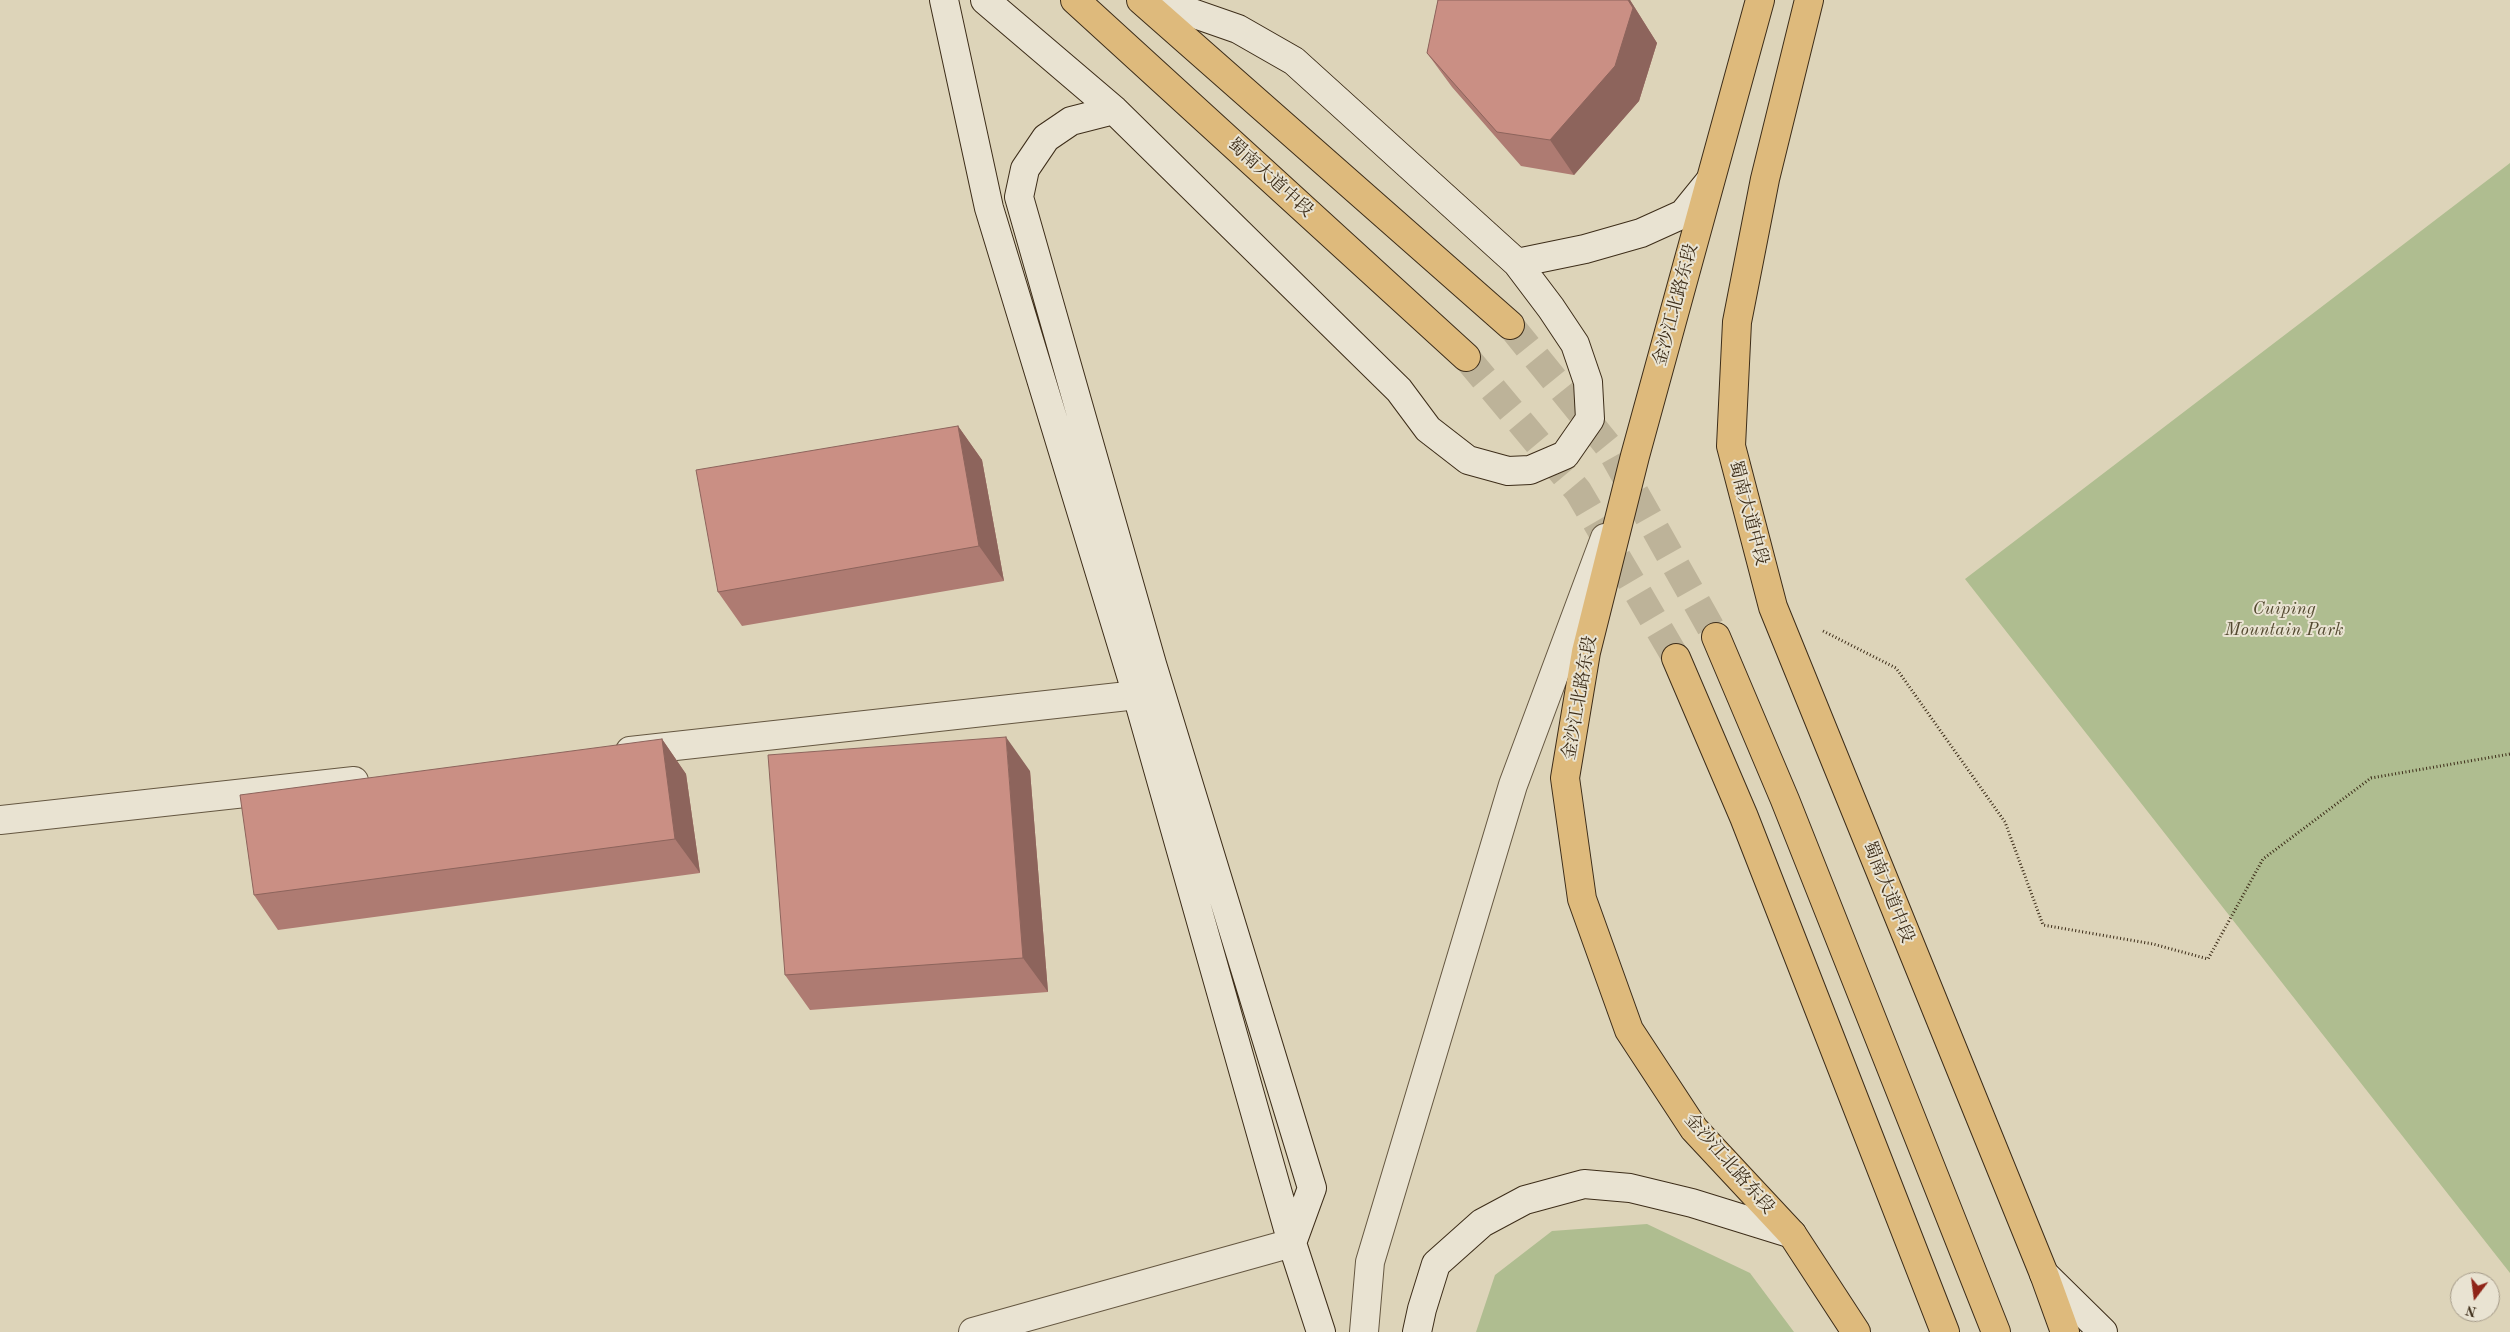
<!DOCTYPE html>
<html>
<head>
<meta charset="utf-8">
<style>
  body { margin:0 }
  #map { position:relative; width:2510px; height:1332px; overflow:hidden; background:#ddd4b9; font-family:"Old Standard TT",serif }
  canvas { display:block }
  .north { position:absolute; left:2450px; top:1272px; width:50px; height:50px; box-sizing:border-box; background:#e9e3d2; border:1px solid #a49a88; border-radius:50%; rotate:195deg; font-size:14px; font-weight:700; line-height:20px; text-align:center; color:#3d2d19 }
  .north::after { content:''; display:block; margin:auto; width:18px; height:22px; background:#8f2418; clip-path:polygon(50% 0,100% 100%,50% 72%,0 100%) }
</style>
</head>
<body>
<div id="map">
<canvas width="2510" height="1332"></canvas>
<div class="north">N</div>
</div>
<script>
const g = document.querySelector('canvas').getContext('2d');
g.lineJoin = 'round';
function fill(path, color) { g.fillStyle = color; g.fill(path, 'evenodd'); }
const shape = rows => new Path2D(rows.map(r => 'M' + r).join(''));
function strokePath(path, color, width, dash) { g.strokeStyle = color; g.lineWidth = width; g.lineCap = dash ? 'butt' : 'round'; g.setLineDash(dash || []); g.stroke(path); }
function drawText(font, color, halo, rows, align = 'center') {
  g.font = font + ' "Old Standard TT","Noto Serif SC",serif'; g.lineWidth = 4; g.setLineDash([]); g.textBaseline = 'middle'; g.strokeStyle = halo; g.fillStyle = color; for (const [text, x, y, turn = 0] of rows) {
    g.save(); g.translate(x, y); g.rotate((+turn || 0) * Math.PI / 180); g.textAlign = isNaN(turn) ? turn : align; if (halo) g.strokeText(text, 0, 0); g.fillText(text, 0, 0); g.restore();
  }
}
const green = shape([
  [2510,163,2510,1273,1965,579],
  [1647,1224,1750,1273,1794,1332,1476,1332,1495,1275,1552,1231]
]);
const primaryTunnel = shape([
  [1510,325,1609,447,1716,637],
  [1466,357,1578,491,1676,658]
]);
const path = shape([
  [1823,631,1896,668,2005,822,2043,925,2153,944,2208,959,2263,859,2371,778,2510,754]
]);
const street = shape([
  [630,751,1137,695],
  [0,820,354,781],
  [973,1332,1292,1243],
  [1364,1332,1370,1262,1513,785,1605,538]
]);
const secondary = shape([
  [944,0,989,208,1137,695,1292,1243,1321,1332],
  [985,0,1114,110,1399,390,1428,429,1468,460,1508,471,1530,470,1565,455,1590,419,1588,382,1575,344,1551,308,1517,263,1294,61,1238,29,1155,0],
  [1114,110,1071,121,1046,138,1025,169,1019,197,1152,664,1312,1188,1292,1243],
  [1517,263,1585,249,1641,233,1683,214,1709,182],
  [2044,1274,2103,1332],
  [1417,1332,1422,1309,1436,1264,1482,1223,1525,1200,1584,1184,1630,1188,1692,1203,1792,1234]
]);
const primary = shape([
  [1075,0,1466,357],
  [1141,0,1510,325],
  [1716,637,1785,800,1996,1332],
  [1676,658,1744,817,1945,1332]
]);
const highway = shape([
  [1760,0,1635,456,1586,652,1565,778,1582,899,1629,1030,1694,1129,1792,1234,1856,1332],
  [1809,0,1765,179,1737,322,1731,446,1773,607,2044,1274,2065,1332]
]);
const wall = shape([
  [1438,0,1630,0,1657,43,1639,101,1574,175,1521,166,1452,87,1427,53],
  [958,426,982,460,1004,581,742,626,718,592],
  [662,739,686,774,700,873,278,930,254,895],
  [1030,771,1048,992,810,1010,785,975]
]);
const shadedWall = shape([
  [1628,0,1630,0,1657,43,1639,101,1574,175,1550,140],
  [958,426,982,460,1004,581,979,546],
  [1006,737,1030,771,1048,992,1023,958],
  [662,739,686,774,700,873,675,839]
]);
const building = shape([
  [1438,0,1628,0,1633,8,1615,66,1550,140,1497,132,1427,53,1438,0],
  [958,426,979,546,718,592,696,470,958,426],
  [1006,737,1023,958,785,975,768,755,1006,737],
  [662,739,675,839,254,895,240,795,662,739]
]);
const streetNames = [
  ["蜀南大道中段",1270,178,42],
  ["金沙江北路东段",1676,305,-75],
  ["蜀南大道中段",1748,513,75],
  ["金沙江北路东段",1580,698,-80],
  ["蜀南大道中段",1888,892,68],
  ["金沙江北路东段",1729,1164,49]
];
const parkNames = [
  ["Cuiping",2284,609],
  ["Mountain Park",2284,630]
];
fill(green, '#afbd90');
strokePath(primaryTunnel, '#bdb399', 28, [28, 14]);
strokePath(street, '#655741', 30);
strokePath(secondary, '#3d2d19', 30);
strokePath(primary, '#3d2d19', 30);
strokePath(highway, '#3d2d19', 30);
strokePath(path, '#3d2d19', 3, [1, 2.5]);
strokePath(street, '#e9e3d2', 28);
strokePath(secondary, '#e9e3d2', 28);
strokePath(primary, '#deba7c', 28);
strokePath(highway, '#deba7c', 28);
fill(wall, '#ae7b72');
fill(shadedWall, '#8d645c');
fill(building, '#ca8f84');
strokePath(building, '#8d645c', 1);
drawText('18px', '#3d2d19', '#e9e3d2', streetNames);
drawText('italic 18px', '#544a31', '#e9e3d2', parkNames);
</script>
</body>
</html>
